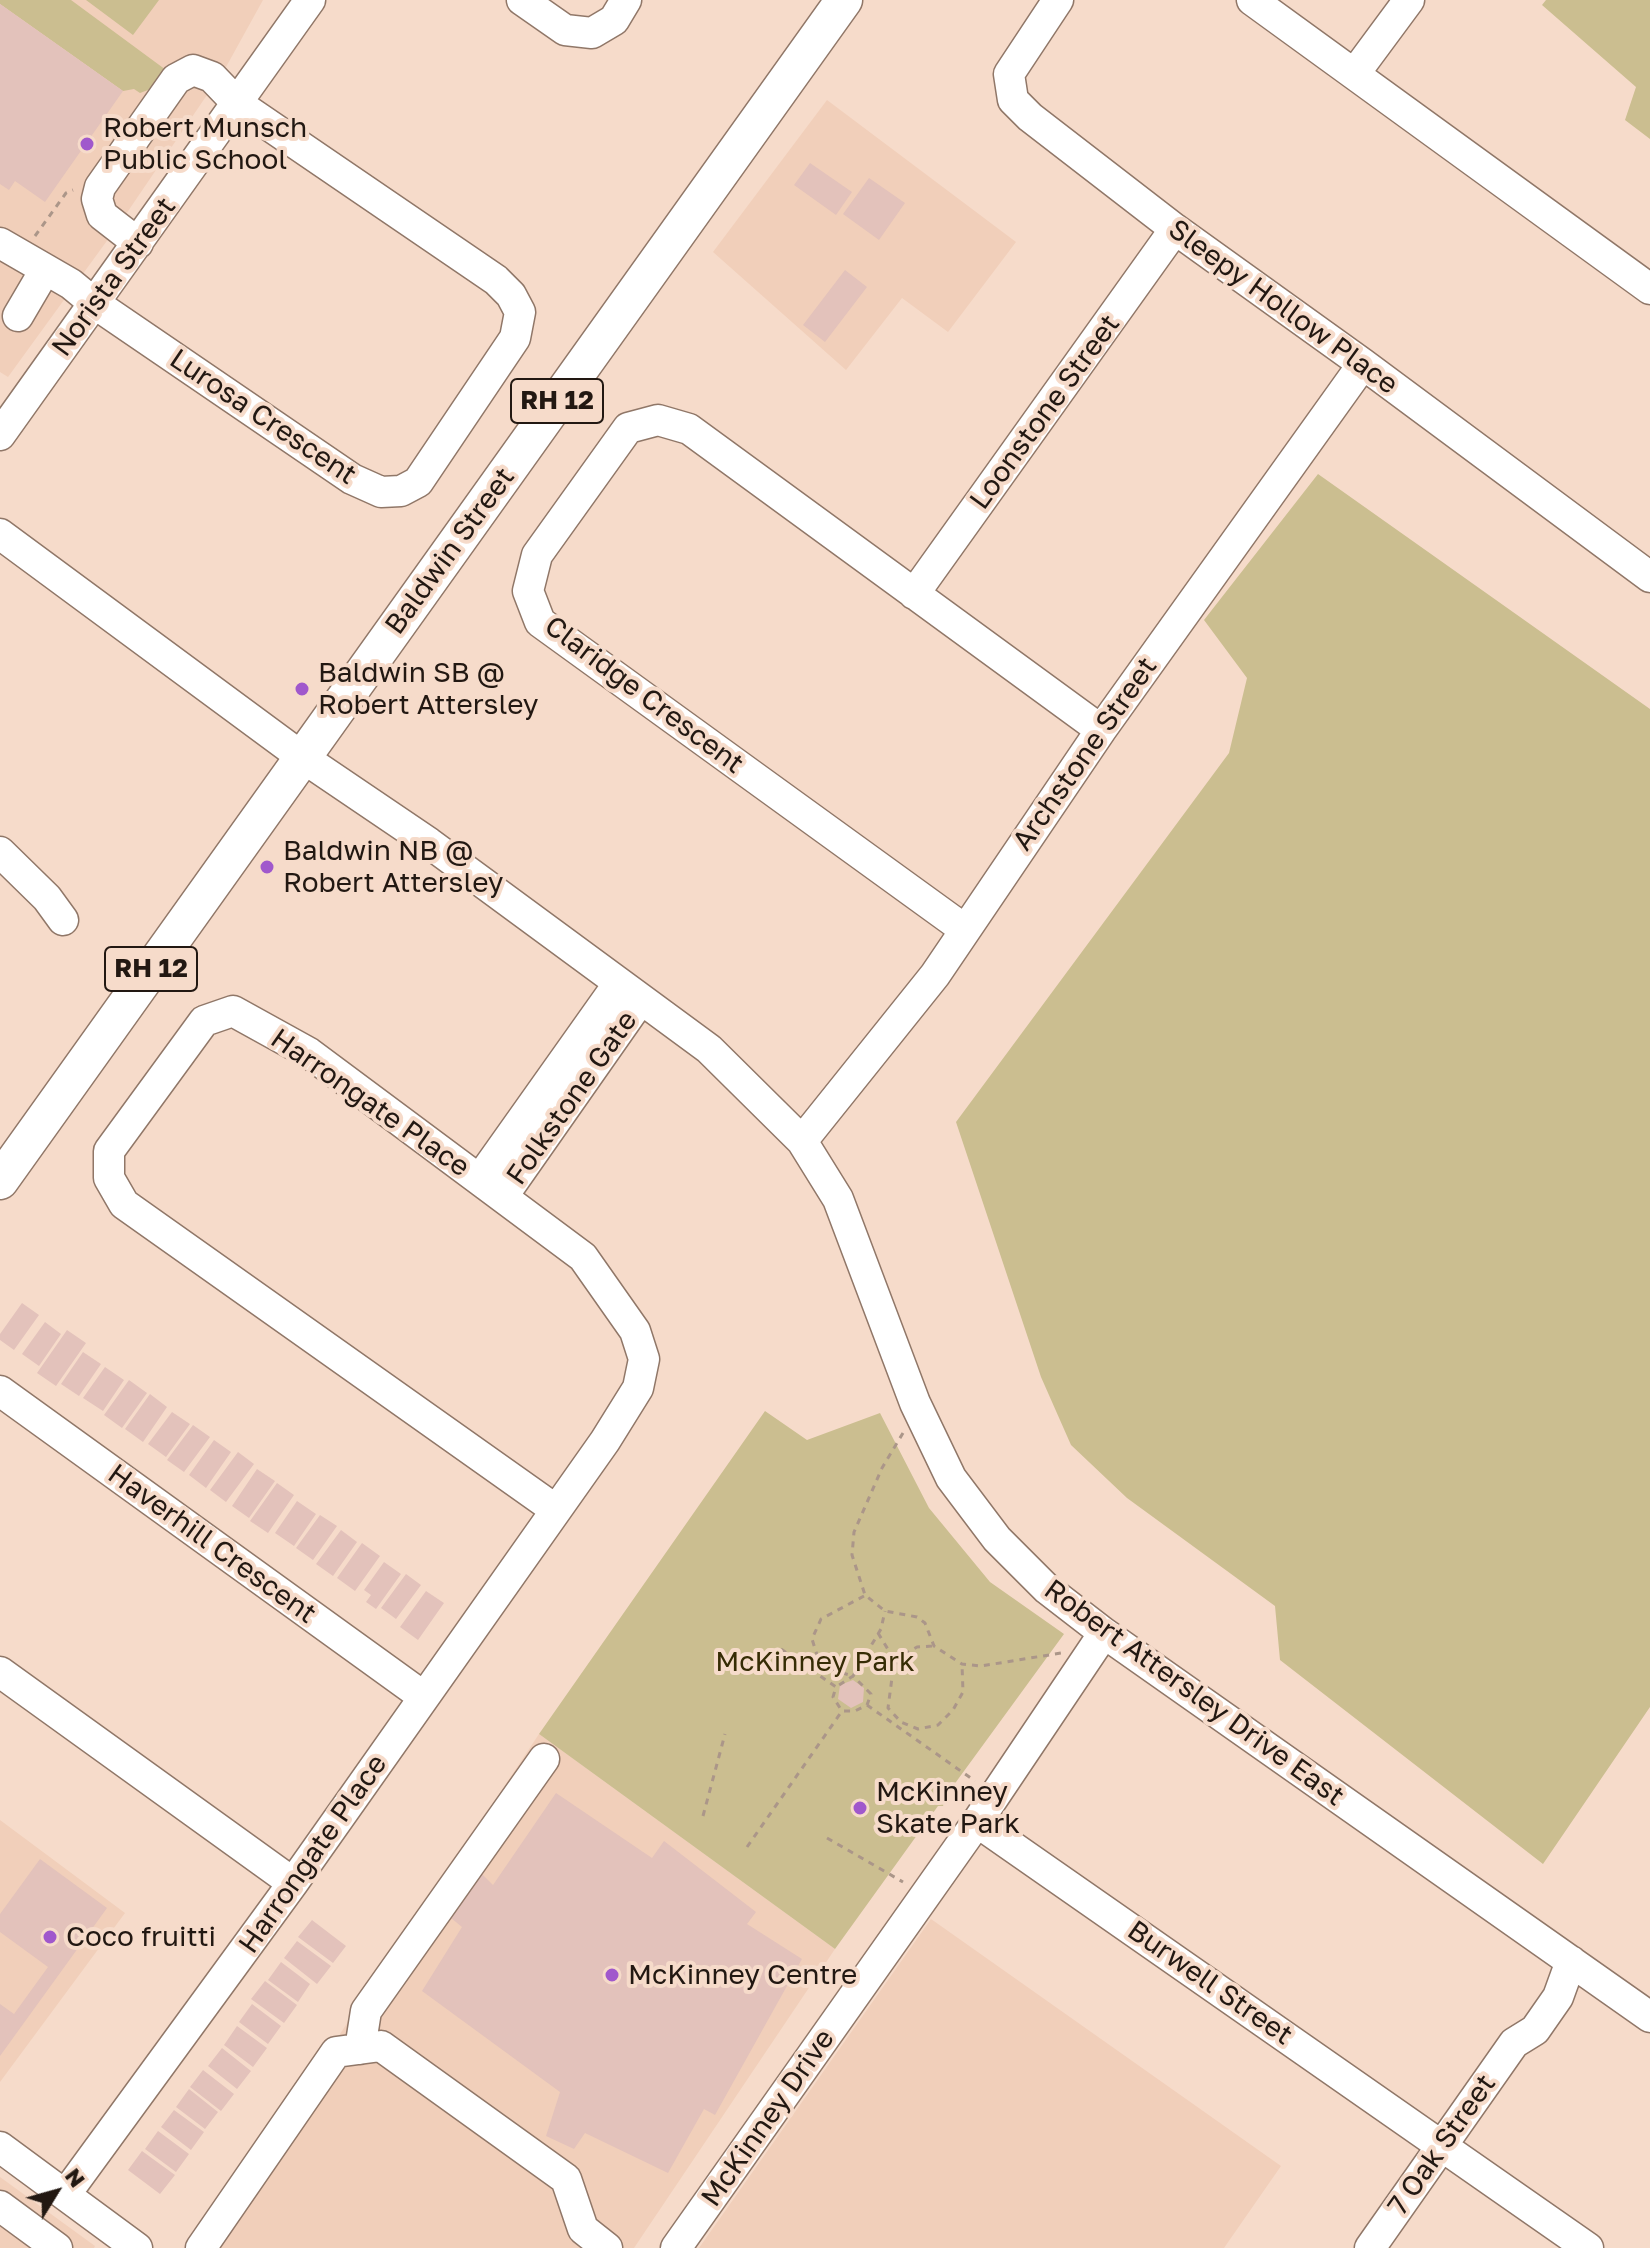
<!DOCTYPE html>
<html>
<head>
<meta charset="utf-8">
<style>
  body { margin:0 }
  #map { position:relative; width:1650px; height:2248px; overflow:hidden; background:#f6dbca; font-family:"Golos Text",sans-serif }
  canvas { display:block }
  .north { position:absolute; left:16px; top:2152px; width:80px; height:80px; -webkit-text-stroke:6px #f6dbca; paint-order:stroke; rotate:53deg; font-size:22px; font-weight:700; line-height:32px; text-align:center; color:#221812 }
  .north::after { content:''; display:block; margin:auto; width:28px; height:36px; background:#221812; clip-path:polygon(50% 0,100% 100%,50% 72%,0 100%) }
</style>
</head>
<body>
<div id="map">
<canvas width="1650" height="2248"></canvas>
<div class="north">N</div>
</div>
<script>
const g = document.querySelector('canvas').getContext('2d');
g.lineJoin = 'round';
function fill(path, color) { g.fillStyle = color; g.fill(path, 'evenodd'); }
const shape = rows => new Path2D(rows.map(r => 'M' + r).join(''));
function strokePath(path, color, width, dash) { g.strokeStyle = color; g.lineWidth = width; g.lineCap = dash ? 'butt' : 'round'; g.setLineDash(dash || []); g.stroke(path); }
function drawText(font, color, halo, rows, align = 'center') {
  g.font = font + ' "Golos Text",sans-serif'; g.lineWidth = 8; g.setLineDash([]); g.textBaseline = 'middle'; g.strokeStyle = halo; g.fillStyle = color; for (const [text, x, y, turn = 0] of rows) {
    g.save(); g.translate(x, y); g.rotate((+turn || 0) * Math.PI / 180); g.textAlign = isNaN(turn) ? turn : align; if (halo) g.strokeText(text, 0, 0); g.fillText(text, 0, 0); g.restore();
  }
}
const built = shape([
  [0,0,263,0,226,67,122,220,8,377,0,372],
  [827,100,1016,242,948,332,902,298,846,370,713,252],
  [539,1734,835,1949,634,2248,198,2248],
  [0,1820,125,1913,0,2082],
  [931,1919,1281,2166,1224,2248,699,2248],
  [0,2177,95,2246,94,2248,0,2248]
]);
const green = shape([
  [0,0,71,0,166,70,148,90,140,93,134,89,123,91,0,4],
  [86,0,159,0,133,35],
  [1546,0,1650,0,1650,139,1625,120,1636,87,1542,5],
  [1318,474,1650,709,1650,1707,1543,1864,1280,1660,1275,1606,1127,1498,1071,1445,1041,1377,956,1122,1229,753,1247,678,1204,620],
  [765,1411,807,1440,880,1413,929,1508,990,1582,1064,1634,948,1793,943,1806,938,1806,835,1949,539,1734]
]);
const building = shape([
  [0,4,123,91,45,202,15,181,9,190,0,184],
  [810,163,852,192,836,215,794,185],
  [869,178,905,203,879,240,843,214],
  [845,270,867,287,825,342,803,325],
  [22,1303,39,1315,14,1350,0,1340,0,1334],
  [45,1322,61,1334,39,1366,22,1354],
  [67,1330,86,1343,56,1386,37,1373],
  [83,1352,101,1364,79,1396,61,1384],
  [105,1367,124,1380,103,1411,83,1398],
  [129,1380,147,1393,122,1428,104,1415],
  [150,1394,167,1407,143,1442,125,1429],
  [172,1412,190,1424,166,1457,148,1444],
  [193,1425,210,1437,184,1472,167,1460],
  [214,1440,231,1452,206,1488,189,1475],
  [238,1452,254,1464,226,1502,210,1490],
  [257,1469,275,1481,249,1518,232,1506],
  [277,1483,294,1495,268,1533,250,1521],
  [297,1501,316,1514,294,1546,275,1533],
  [320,1515,337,1526,313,1560,296,1548],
  [341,1530,357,1542,333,1576,316,1564],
  [362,1543,380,1556,355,1591,337,1578],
  [384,1562,401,1574,376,1609,366,1602,371,1595,364,1590],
  [406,1574,421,1585,396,1619,381,1608],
  [426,1591,444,1603,418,1640,400,1627],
  [853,1680,864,1688,863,1702,851,1708,838,1699,840,1685],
  [556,1793,652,1858,664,1841,756,1912,747,1924,802,1959,715,2115,704,2109,668,2173,585,2133,574,2149,546,2136,560,2092,422,1991,462,1927,451,1918,482,1874,493,1885],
  [40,1859,107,1908,0,2056,0,2004,14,2014,48,1967,0,1932,0,1914],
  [312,1920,346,1946,333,1963,298,1937],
  [297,1941,331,1966,317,1984,284,1958],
  [281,1962,310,1984,298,2002,268,1980],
  [265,1981,297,2005,284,2023,251,1999],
  [252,2004,281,2026,268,2044,239,2022],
  [237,2026,267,2048,253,2067,224,2045],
  [222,2048,251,2071,237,2089,208,2066],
  [203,2070,234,2094,221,2111,190,2087],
  [189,2089,218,2112,205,2129,176,2107],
  [174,2110,204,2132,191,2150,161,2127],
  [158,2131,189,2154,176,2172,145,2149],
  [142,2151,175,2175,160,2194,128,2170]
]);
const path = shape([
  [35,236,66,193,73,190],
  [903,1433,882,1468,854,1532,852,1555,865,1595,885,1611,917,1617,925,1623,934,1646,962,1664,981,1666,1061,1653],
  [864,1596,821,1619,812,1639,818,1658,828,1669,853,1676,881,1629,885,1611],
  [878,1633,897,1664],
  [932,1646,917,1647,902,1656,893,1670,888,1708,901,1722,918,1729,938,1725,953,1710,963,1692,962,1664],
  [781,1649,836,1687,833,1697,842,1711,855,1711,867,1705,871,1694,853,1676,836,1687],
  [867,1705,975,1781],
  [703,1816,725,1734],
  [827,1838,903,1882],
  [747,1847,842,1711]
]);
const minor = shape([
  [522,0,565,30,592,33,614,20,626,0],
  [1058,0,1009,74,1013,100,1030,117,1175,229,1363,364,1650,577],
  [1252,0,1650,289],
  [1355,73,1409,0],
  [0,243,71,284,94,303,352,479,381,492,401,491,418,482,515,338,520,312,511,295,496,280,238,104,212,77,193,70,176,79,100,187,97,199,102,215,138,243],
  [18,316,45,270],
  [0,435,310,0],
  [0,534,302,757,429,843,709,1049,802,1141,838,1199,915,1403,951,1478,997,1539,1047,1589,1104,1633,1650,2017],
  [914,594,1175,229],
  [0,852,47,898,63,920],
  [964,929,540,622,528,591,537,555,628,428,658,420,689,429,1101,730],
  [802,1141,935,975,1101,730,1363,364],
  [480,1179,619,983],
  [503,1196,641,999],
  [0,1391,424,1697],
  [0,1672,293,1883],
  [977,1822,1588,2248],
  [360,2049,366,2011,544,1759],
  [0,2147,137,2248],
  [65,2195,293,1883,605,1441,638,1388,644,1359,635,1331,583,1257,309,1053,233,1011,204,1021,109,1151,109,1178,124,1204,556,1510],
  [0,2206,57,2248],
  [201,2248,336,2052,381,2046,566,2179,583,2229,607,2248],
  [676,2248,977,1822,1104,1633],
  [1370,2248,1514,2043,1535,2030,1558,1997,1571,1961]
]);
const major = shape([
  [0,1181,844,0]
]);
const markers = [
  [87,144,8,"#a058cc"],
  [302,689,8,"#a058cc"],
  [267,867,8,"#a058cc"],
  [860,1808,8,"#a058cc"],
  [50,1937,8,"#a058cc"],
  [612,1975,8,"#a058cc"]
];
const shields = [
  [557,401,92],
  [151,969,92]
];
const shieldNames = [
  ["RH 12",557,401],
  ["RH 12",151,969]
];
const poiNames = [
  ["Robert Munsch",103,128],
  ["Public School",103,160],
  ["Baldwin SB @",318,673],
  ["Robert Attersley",318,705],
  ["Baldwin NB @",283,851],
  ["Robert Attersley",283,883],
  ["McKinney",876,1792],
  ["Skate Park",876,1824],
  ["Coco fruitti",66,1937],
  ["McKinney Centre",628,1975]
];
const streetNames = [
  ["Norista Street",114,277,-54],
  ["Sleepy Hollow Place",1283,307,36],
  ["Loonstone Street",1045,412,-54],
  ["Lurosa Crescent",263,417,34],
  ["Baldwin Street",450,551,-54],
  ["Claridge Crescent",644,695,37],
  ["Archstone Street",1085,754,-55],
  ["Folkstone Gate",572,1098,-55],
  ["Harrongate Place",370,1103,35],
  ["Haverhill Crescent",212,1544,36],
  ["Robert Attersley Drive East",1194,1693,36],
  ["Harrongate Place",313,1854,-55],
  ["Burwell Street",1210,1983,35],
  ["McKinney Drive",768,2118,-55],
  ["7 Oak Street",1442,2145,-55]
];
const parkNames = [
  ["McKinney Park",815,1662]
];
fill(built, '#f1cfba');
fill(green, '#cbbe90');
fill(building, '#e3c2bb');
strokePath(minor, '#907768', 33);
strokePath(major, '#907768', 39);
strokePath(path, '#ab9689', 3, [6, 6]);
strokePath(minor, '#fff', 30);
strokePath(major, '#fff', 36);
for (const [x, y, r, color] of markers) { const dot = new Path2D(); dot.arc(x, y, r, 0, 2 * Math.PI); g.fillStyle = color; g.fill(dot); strokePath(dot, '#f6dbca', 3); }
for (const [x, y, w] of shields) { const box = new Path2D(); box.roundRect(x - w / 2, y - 22, w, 44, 6); g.fillStyle = '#f6dbca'; g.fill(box); strokePath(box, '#221812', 2); }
drawText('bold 26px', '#221812', null, shieldNames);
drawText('28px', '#221812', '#f6dbca', poiNames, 'left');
drawText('28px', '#221812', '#f6dbca', streetNames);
drawText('28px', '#362c05', '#f6dbca', parkNames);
</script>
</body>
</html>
